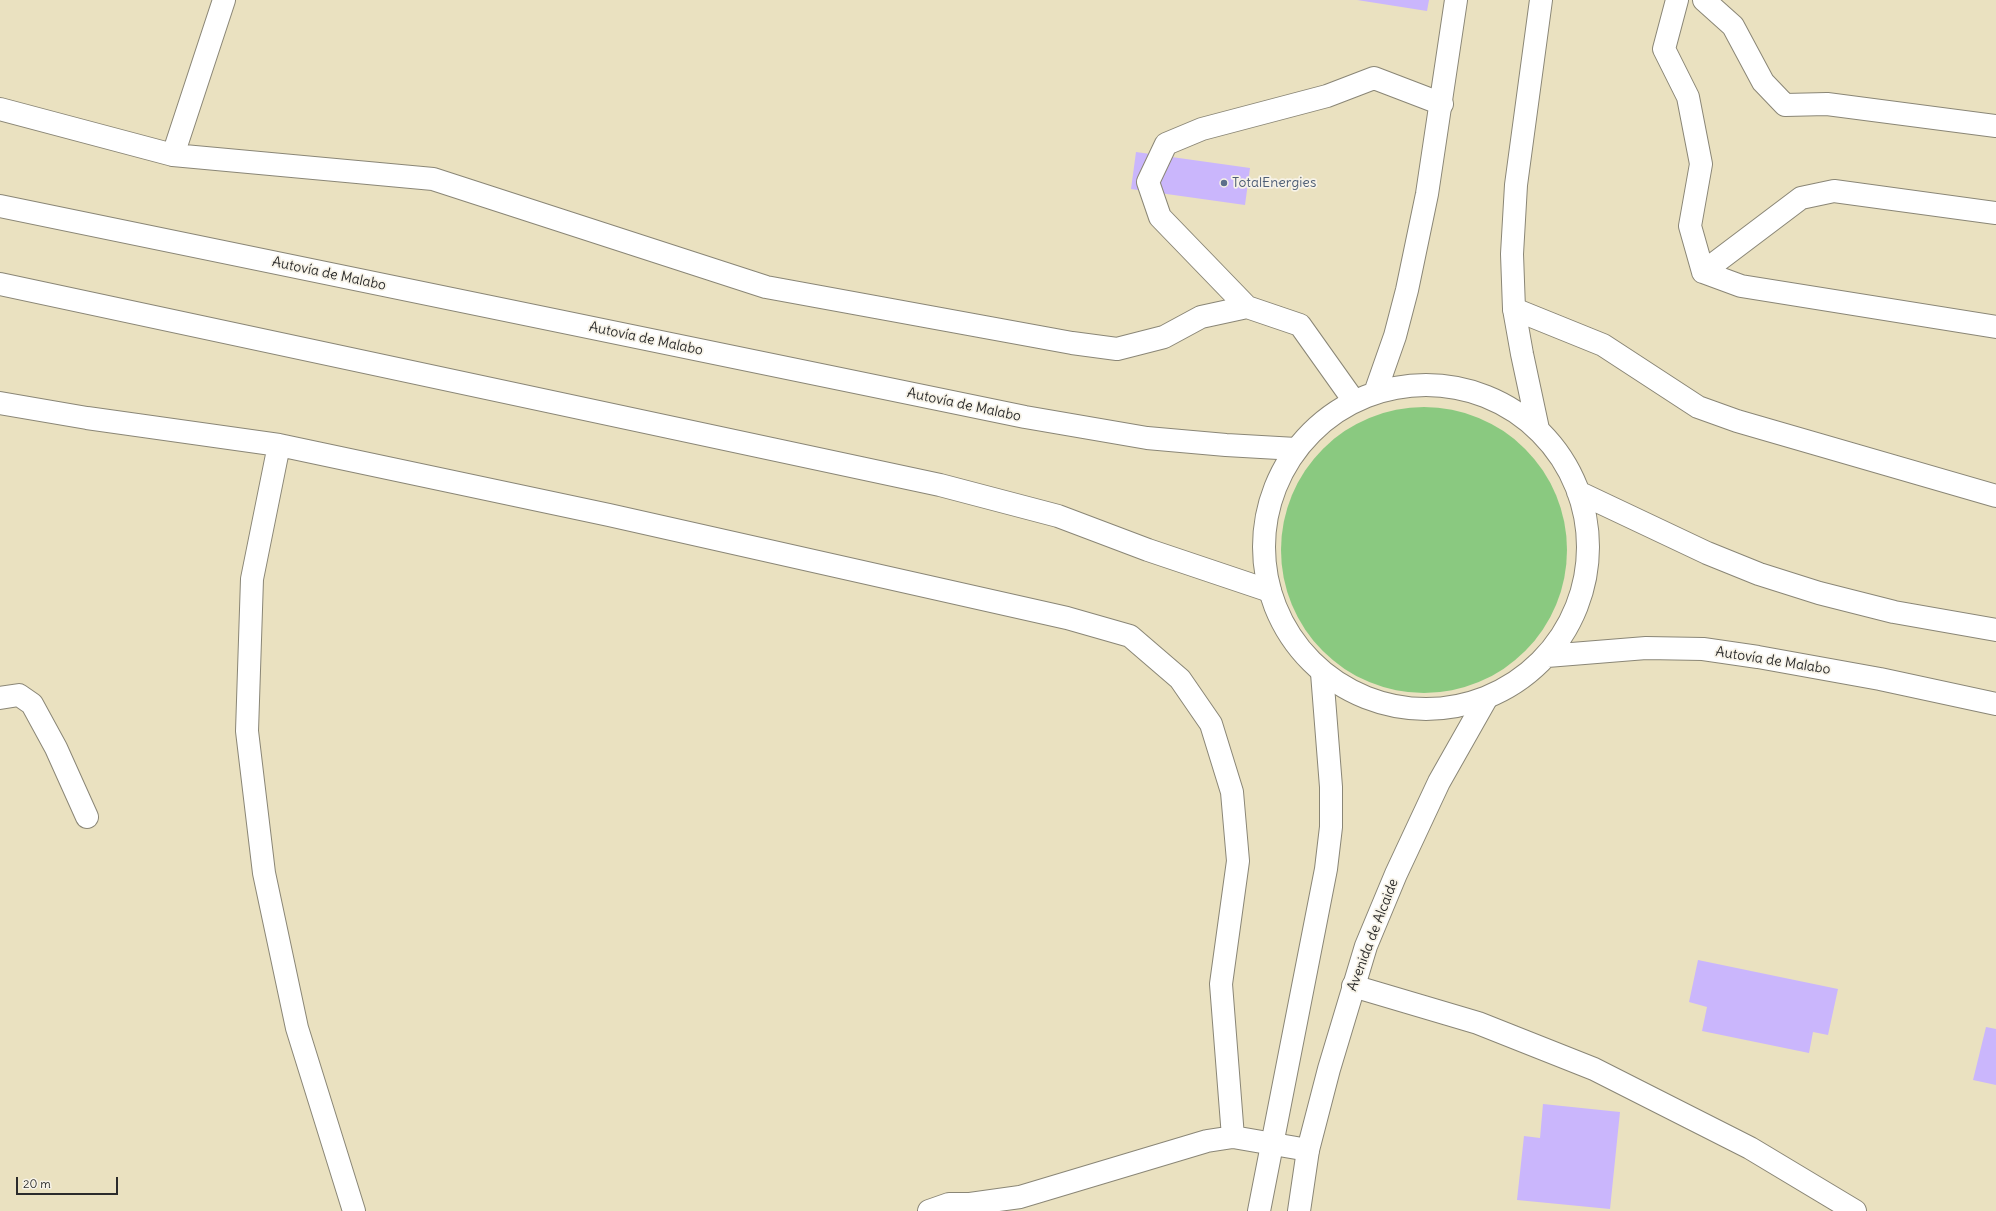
<!DOCTYPE html>
<html>
<head>
<meta charset="utf-8">
<style>
  body { margin:0 }
  #map { position:relative; width:1996px; height:1211px; overflow:hidden; background:#eae1c0; font-family:Delius,sans-serif }
  canvas { display:block }
  .scale { position:absolute; left:16px; top:1177px; width:102px; height:18px; box-sizing:border-box; border:2px solid #2b2b2b; border-top:0; padding-left:5px; font-size:12px; line-height:14px; white-space:nowrap; color:#2b2b2b; -webkit-text-stroke:3px #f7f3e8; paint-order:stroke }
</style>
</head>
<body>
<div id="map">
<canvas width="1996" height="1211"></canvas>
<div class="scale">20 m</div>
</div>
<script>
const g = document.querySelector('canvas').getContext('2d');
g.lineJoin = 'round';
function fill(path, color) { g.fillStyle = color; g.fill(path, 'evenodd'); }
const shape = rows => new Path2D(rows.map(r => 'M' + r).join(''));
function strokePath(path, color, width, dash) { g.strokeStyle = color; g.lineWidth = width; g.lineCap = dash ? 'butt' : 'round'; g.setLineDash(dash || []); g.stroke(path); }
function drawText(font, color, halo, rows, align = 'center') {
  g.font = font + ' Delius,sans-serif'; g.lineWidth = 3.5; g.setLineDash([]); g.textBaseline = 'middle'; g.strokeStyle = halo; g.fillStyle = color; for (const [text, x, y, turn = 0] of rows) {
    g.save(); g.translate(x, y); g.rotate((+turn || 0) * Math.PI / 180); g.textAlign = isNaN(turn) ? turn : align; if (halo) g.strokeText(text, 0, 0); g.fillText(text, 0, 0); g.restore();
  }
}
const green = shape([
  '1281 550a143 143 0 1 1 286 0a143 143 0 1 1-286 0Z'
]);
const building = shape([
  [1357,0,1429,0,1427,11],
  [1136,152,1250,168,1245,205,1131,189],
  [1698,960,1838,989,1828,1035,1813,1032,1809,1053,1702,1031,1707,1007,1689,1002],
  [1986,1027,1996,1029,1996,1085,1973,1080],
  [1543,1104,1620,1112,1610,1209,1517,1200,1524,1136,1540,1138]
]);
const minor = shape([
  [1677,0,1664,49,1688,97,1701,164,1690,226,1703,272,1741,286,1996,327],
  [1704,0,1733,26,1763,82,1785,105,1827,104,1996,126],
  [0,109,173,155,433,179,766,287,1072,343,1117,349,1164,337,1201,317,1247,307,1300,325,1354,401],
  [173,155,224,0],
  [1703,272,1801,198,1834,191,1996,213],
  [1247,307,1160,217,1148,182,1166,144,1202,129,1327,96,1374,78,1442,104],
  [1514,309,1603,345,1698,407,1737,421,1996,496],
  [0,403,87,418,279,445,609,515,1067,618,1130,636,1180,679,1211,724,1232,792,1238,861,1221,984,1233,1137,1308,1150],
  [279,445,252,579,247,731,264,873,297,1028,354,1211],
  [0,698,19,695,32,704,56,748,87,817],
  [1353,986,1478,1023,1594,1069,1750,1148,1855,1211],
  [929,1211,949,1204,970,1204,1020,1197,1207,1141,1233,1137]
]);
const major = shape([
  [0,206,1025,417,1147,438,1226,445,1296,449],
  [0,284,940,485,1058,516,1148,550,1270,591],
  [1259,1211,1326,869,1331,827,1331,787,1322,673],
  [1299,1211,1308,1150,1329,1069,1366,946,1396,874,1439,782,1486,699]
]);
const highway = shape([
  '1264 547a162 162 0 1 1 324 0a162 162 0 1 1-324 0Z',
  [1375,393,1395,336,1407,290,1427,194,1456,0],
  [1538,429,1522,354,1514,309,1512,254,1516,185,1541,0],
  [1578,492,1707,553,1759,574,1819,593,1894,612,1996,630],
  [1547,656,1646,648,1703,649,1758,657,1880,679,1996,704]
]);
const markers = [
  [1224,183,4,"#5c6f8a"]
];
const serviceNames = [
  ["TotalEnergies",1232,183]
];
const streetNames = [
  ["Autovía de Malabo",329,274,12],
  ["Autovía de Malabo",646,339,12],
  ["Autovía de Malabo",964,405,12],
  ["Autovía de Malabo",1773,661,9],
  ["Avenida de Alcaide",1373,935,-69]
];
fill(green, '#8ac980');
fill(building, '#cab6fc');
strokePath(minor, '#8a8676', 24);
strokePath(major, '#8a8676', 24);
strokePath(highway, '#8a8676', 24);
strokePath(minor, '#fff', 22);
strokePath(major, '#fff', 22);
strokePath(highway, '#fff', 22);
for (const [x, y, r, color] of markers) { const dot = new Path2D(); dot.arc(x, y, r, 0, 2 * Math.PI); g.fillStyle = color; g.fill(dot); strokePath(dot, '#f7f3e8', 1.5); }
drawText('14px', '#4e5e75', '#f7f3e8', serviceNames, 'left');
drawText('14px', '#2b2b2b', '#f7f3e8', streetNames);
</script>
</body>
</html>
